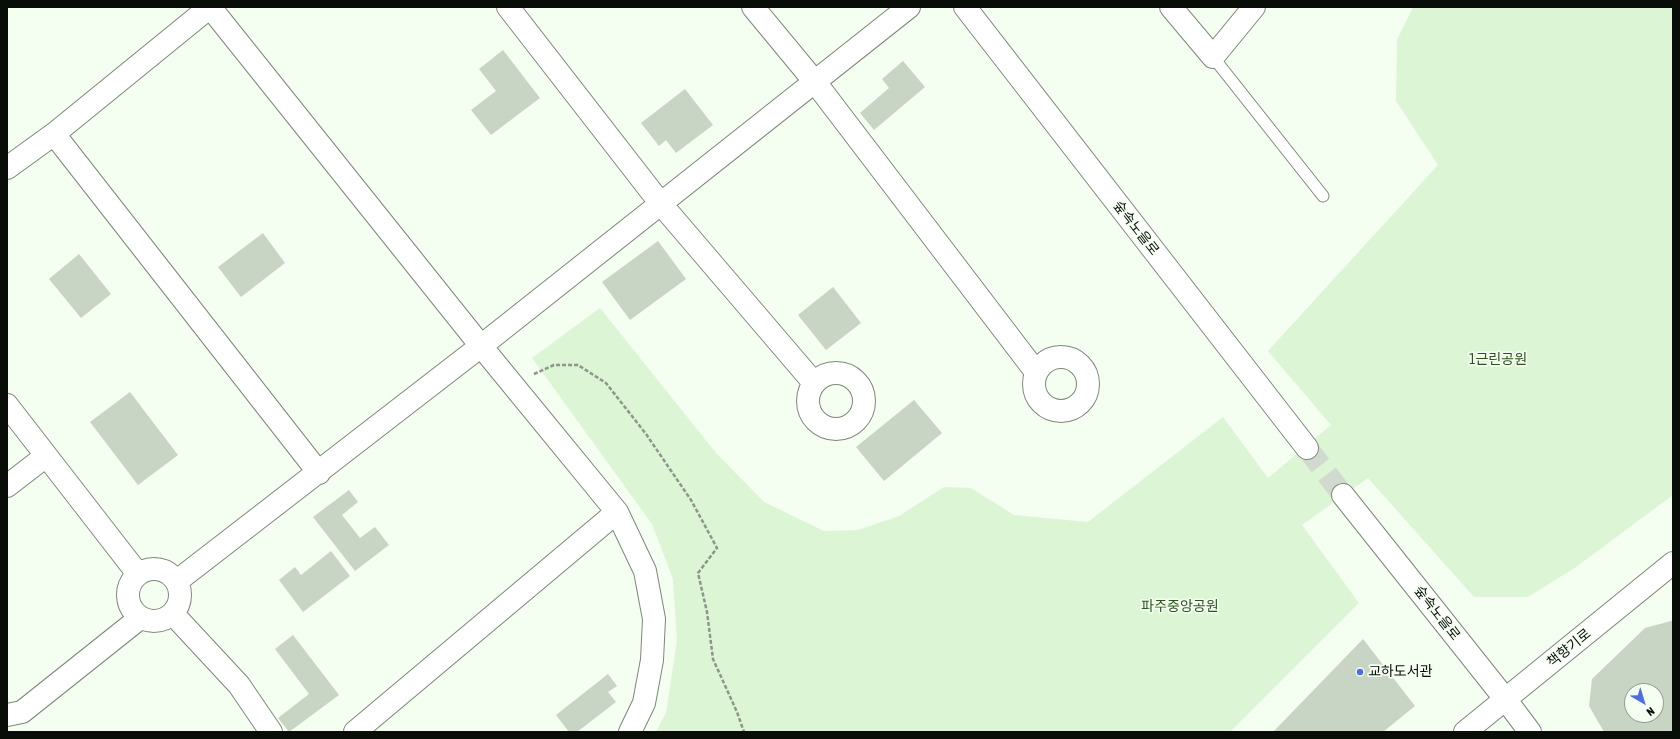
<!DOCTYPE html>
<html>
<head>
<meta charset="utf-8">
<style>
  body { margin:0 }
  #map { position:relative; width:1680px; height:739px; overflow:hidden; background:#f4fef1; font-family:"Asap Condensed",sans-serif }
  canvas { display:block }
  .frame { position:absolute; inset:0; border:8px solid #090d08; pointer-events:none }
  .north { position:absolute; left:1624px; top:683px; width:40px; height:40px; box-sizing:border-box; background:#f4fef1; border:1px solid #969e94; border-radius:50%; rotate:142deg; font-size:11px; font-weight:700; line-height:16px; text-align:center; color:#090d08 }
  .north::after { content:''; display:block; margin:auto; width:14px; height:18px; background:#4d6de1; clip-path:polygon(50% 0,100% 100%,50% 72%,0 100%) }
</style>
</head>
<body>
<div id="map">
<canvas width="1680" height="739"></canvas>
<div class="frame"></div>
<div class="north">N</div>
</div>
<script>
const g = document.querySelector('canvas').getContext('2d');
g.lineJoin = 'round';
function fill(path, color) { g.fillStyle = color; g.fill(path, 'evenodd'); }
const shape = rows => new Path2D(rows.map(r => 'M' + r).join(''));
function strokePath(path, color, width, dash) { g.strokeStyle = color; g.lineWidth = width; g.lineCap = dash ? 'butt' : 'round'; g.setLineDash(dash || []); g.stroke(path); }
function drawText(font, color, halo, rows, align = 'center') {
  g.font = font + ' "Asap Condensed","Noto Sans KR",sans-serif'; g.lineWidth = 3.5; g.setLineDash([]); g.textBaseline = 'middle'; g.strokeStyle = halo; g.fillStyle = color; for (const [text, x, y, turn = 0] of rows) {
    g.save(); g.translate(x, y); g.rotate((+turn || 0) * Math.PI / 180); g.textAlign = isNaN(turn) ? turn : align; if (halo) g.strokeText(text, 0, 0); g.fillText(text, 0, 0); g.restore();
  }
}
const green = shape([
  [1413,7,1673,7,1673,495,1576,567,1528,597,1474,597,1368,478,1302,525,1359,603,1230,732,656,732,666,713,677,640,673,579,652,524,532,358,600,308,716,453,764,502,824,531,858,530,899,516,944,487,971,488,1014,515,1088,522,1223,417,1268,478,1331,425,1268,351,1438,165,1396,101,1397,40]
]);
const building = shape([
  [503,50,540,98,491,135,471,110,496,91,479,69],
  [903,61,925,87,874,130,860,113,889,88,882,79],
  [685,89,713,125,676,153,666,140,659,146,641,123],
  [263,233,285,263,241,297,218,267],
  [658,241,686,279,630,320,602,282],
  [79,254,111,294,81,318,49,279],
  [833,287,861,323,826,350,798,315],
  [130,392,178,455,138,485,90,422],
  [914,400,942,433,884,481,856,447],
  [349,490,358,502,342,515,360,538,375,527,389,545,355,571,313,517],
  [331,551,350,576,303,612,279,580,295,567,301,575],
  [1671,621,1673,621,1673,732,1604,732,1589,706,1592,679,1645,628],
  [1632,691,1656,691,1656,715,1632,715],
  [293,635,339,695,289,732,278,718,309,694,275,649],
  [1363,639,1415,706,1383,732,1273,732],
  [608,674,617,686,608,692,616,702,577,732,569,732,556,715]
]);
const secondaryTunnel = shape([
  [1307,448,1343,495]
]);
const path = shape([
  [534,374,554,365,578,365,606,383,646,434,691,500,717,548,698,573,707,612,713,659,737,712,744,732]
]);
const lane = shape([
  [1213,57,1323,196]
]);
const street = shape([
  [210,7,481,346,617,512,645,571,654,619,652,660,644,703,630,732],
  [508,7,661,204,814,383],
  [753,7,815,82,1036,372],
  [1171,7,1213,57,1254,7],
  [54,134,319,473],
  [7,168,54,134,210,7],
  '1034 384a27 27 0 1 1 54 0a27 27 0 1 1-54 0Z',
  '808 401a28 28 0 1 1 56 0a28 28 0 1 1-56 0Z',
  [7,405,138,574],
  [7,486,46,456],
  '128 595a26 26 0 1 1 52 0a26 26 0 1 1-52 0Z',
  [177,581,481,346,909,7],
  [173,614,239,685,271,732],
  [7,715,22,712,140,618],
  [355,732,617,512]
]);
const secondary = shape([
  [965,7,1307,448],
  [1343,495,1506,700,1530,732],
  [1465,732,1673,563]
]);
const markers = [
  [1360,672,4,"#4d6de1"]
];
const streetNames = [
  ["숲속노을로",1136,228,52],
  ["숲속노을로",1437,613,52],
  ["책향기로",1569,648,-39]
];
const parkNames = [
  ["1근린공원",1498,360],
  ["파주중앙공원",1180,607]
];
const poiNames = [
  ["교하도서관",1368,672]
];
fill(green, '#dcf5d4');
fill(building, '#c8d4c4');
strokePath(secondaryTunnel, '#d1dace', 22, [22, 11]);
strokePath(lane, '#7d8879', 13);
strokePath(street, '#7d8879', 24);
strokePath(secondary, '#7d8879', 24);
strokePath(path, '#8e958b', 2.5, [4, 2]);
strokePath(lane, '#fff', 11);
strokePath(street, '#fff', 22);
strokePath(secondary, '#fff', 22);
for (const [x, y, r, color] of markers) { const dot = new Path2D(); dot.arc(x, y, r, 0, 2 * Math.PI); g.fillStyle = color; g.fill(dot); strokePath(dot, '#f4fef1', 1.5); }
drawText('14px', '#090d08', '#f4fef1', streetNames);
drawText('14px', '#2a5519', '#f4fef1', parkNames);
drawText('14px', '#090d08', '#f4fef1', poiNames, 'left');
</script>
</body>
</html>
